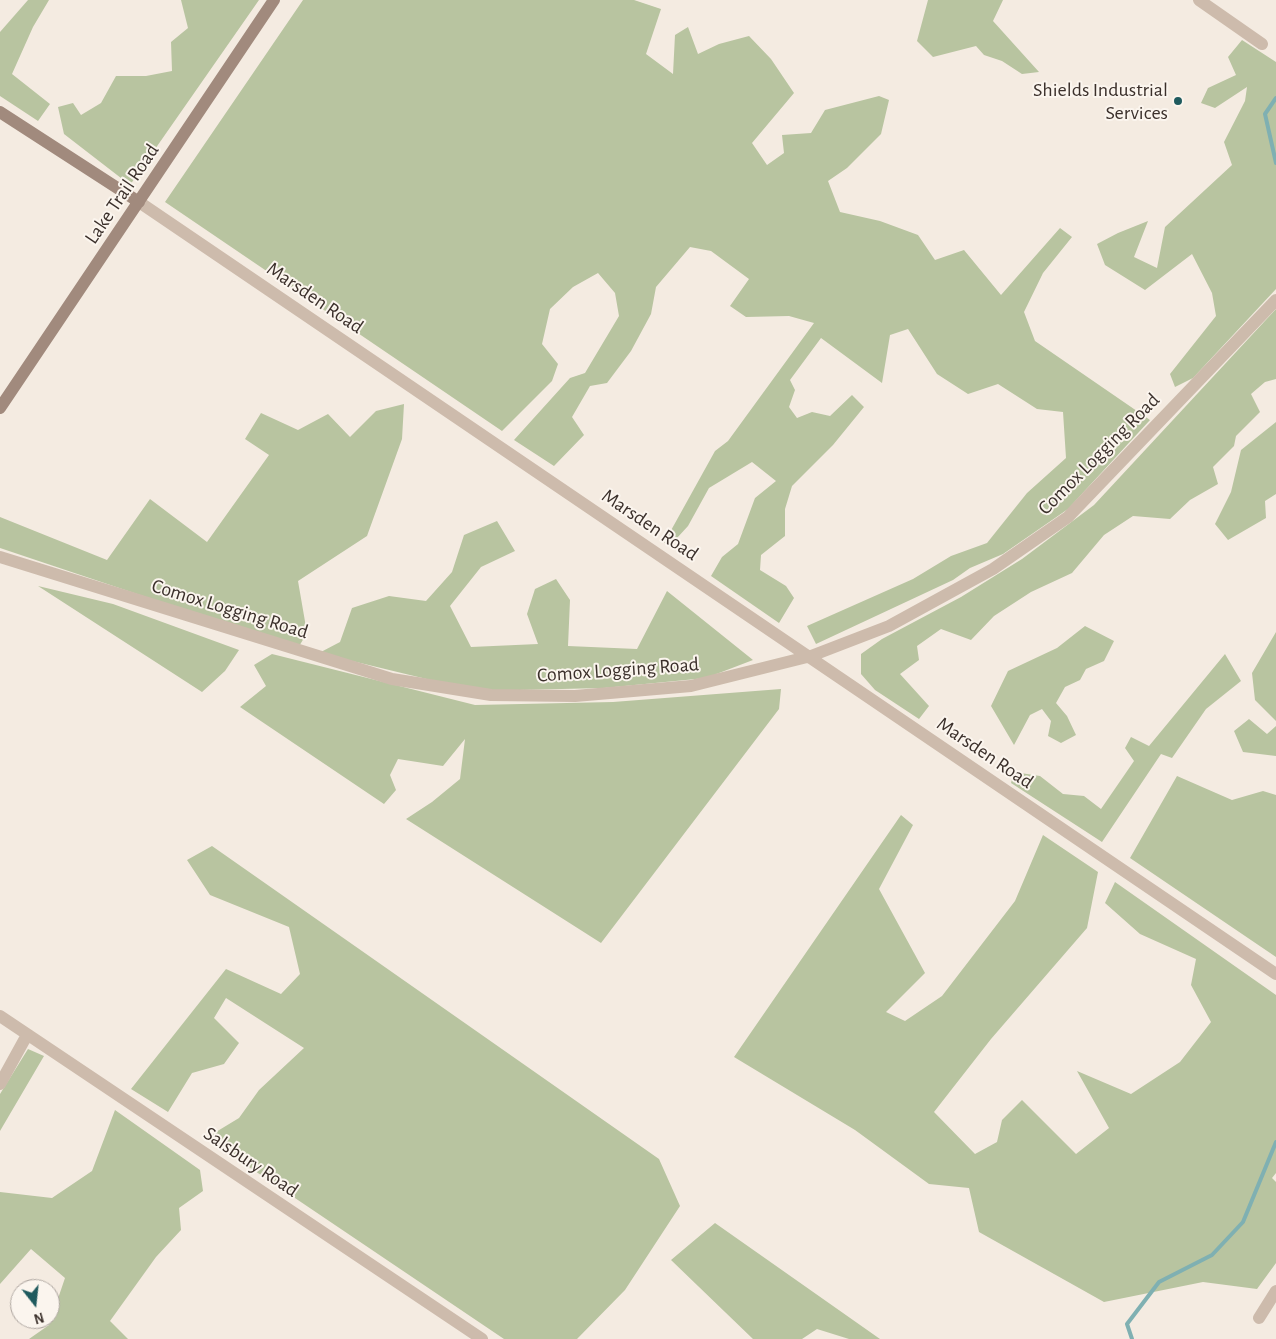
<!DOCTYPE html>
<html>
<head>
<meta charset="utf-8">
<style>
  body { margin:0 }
  #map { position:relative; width:1276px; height:1339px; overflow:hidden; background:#f4ebe1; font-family:"Alegreya Sans",sans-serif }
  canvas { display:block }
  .north { position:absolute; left:10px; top:1279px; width:50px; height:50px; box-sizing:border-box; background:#fbf5ee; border:1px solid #aea6a0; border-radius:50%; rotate:164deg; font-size:14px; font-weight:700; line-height:20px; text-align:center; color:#3b302b }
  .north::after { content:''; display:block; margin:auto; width:18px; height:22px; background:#1f5a5e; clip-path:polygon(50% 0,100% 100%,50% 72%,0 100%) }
</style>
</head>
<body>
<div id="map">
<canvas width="1276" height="1339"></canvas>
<div class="north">N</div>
</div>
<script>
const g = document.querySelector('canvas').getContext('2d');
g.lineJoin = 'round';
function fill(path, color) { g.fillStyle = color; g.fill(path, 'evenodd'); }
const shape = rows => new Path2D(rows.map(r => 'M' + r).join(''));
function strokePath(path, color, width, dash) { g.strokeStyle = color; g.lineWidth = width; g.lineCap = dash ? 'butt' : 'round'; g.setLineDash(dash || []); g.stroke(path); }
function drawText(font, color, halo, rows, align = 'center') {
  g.font = font + ' "Alegreya Sans",sans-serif'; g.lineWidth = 4; g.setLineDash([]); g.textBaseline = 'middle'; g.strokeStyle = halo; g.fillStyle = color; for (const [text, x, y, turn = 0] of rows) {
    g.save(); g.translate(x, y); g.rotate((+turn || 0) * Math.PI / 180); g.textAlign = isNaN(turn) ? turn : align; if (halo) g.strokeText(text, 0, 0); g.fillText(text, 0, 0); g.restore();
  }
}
const green = shape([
  [28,0,49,0,33,27,12,74,50,104,38,121,0,96,0,32],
  [181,0,259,0,130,185,64,134,58,107,73,103,81,115,101,103,116,76,146,76,172,71,171,42,188,28],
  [303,0,634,0,661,9,646,54,673,74,675,35,688,27,698,54,719,44,749,36,771,59,794,93,752,143,767,165,784,153,782,135,811,133,825,110,879,96,889,100,881,134,847,168,828,181,840,212,880,221,918,235,935,260,964,250,1001,295,1060,228,1072,237,1043,273,1024,312,1035,341,1150,420,1068,509,1003,554,970,568,953,580,816,644,807,626,913,579,951,556,987,543,1027,493,1066,458,1063,412,1037,409,998,384,968,394,937,374,908,329,890,335,882,383,821,338,790,380,795,390,789,407,797,418,812,412,830,416,852,395,864,407,833,445,792,486,785,509,785,536,761,555,760,570,786,586,794,598,779,623,711,576,722,557,738,544,755,498,776,481,752,462,709,488,688,526,677,538,664,543,715,451,728,441,814,323,789,316,746,317,730,306,749,279,711,251,690,247,656,287,651,314,631,351,607,383,590,386,572,417,584,435,554,466,514,440,570,378,585,373,619,316,615,293,598,273,573,287,550,309,542,344,558,364,552,381,502,431,165,202],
  [928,0,1003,0,993,21,1039,72,1022,74,1002,61,984,55,976,46,933,57,917,41],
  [1242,40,1276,62,1276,289,1193,378,1175,387,1170,374,1216,316,1212,293,1192,254,1145,290,1105,265,1097,244,1118,233,1148,221,1134,257,1157,268,1165,227,1232,165,1224,142,1245,101,1247,87,1215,108,1201,103,1208,88,1236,75,1228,57],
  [1276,309,1276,379,1265,382,1251,394,1260,412,1236,436,1234,446,1213,467,1218,484,1190,500,1170,519,1133,516,1104,535,1072,573,1031,592,994,616,971,640,941,629,917,646,919,660,900,674,929,706,919,719,875,690,861,674,861,654,882,639,961,597,1022,559,1094,505],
  [404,404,402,439,367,536,298,581,307,633,298,648,0,548,0,517,107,560,150,499,207,542,269,455,245,439,261,413,298,430,328,414,350,437,376,411],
  [1276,422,1276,494,1265,501,1266,518,1228,540,1215,524,1231,492,1241,450],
  [497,521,515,551,481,567,450,606,471,647,538,644,527,614,535,589,556,579,570,600,568,646,637,649,667,591,753,660,706,678,604,688,476,691,319,653,340,642,352,608,389,596,426,601,452,572,464,535],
  [38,586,113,604,239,650,225,671,202,692],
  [1085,626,1114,641,1104,661,1086,669,1080,680,1065,687,1056,703,1067,716,1076,735,1061,743,1048,736,1051,721,1042,709,1030,715,1014,745,991,706,1008,671,1057,648],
  [1276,632,1276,721,1255,700,1252,673],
  [272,654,475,705,613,702,781,689,779,709,601,943,406,819,432,802,460,779,465,739,443,766,398,759,390,775,396,790,384,804,240,707,266,686,254,665],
  [1225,654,1241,681,1206,709,1172,758,1161,754,1102,842,1011,783,1014,772,1040,776,1063,794,1084,796,1101,809,1134,761,1125,748,1131,737,1149,746],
  [1249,719,1267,734,1276,726,1276,756,1243,752,1234,731],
  [1177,776,1232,800,1263,791,1276,795,1276,957,1130,858],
  [901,815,913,825,879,889,925,973,886,1012,905,1021,942,996,1015,901,1043,835,1098,872,1087,928,991,1039,934,1112,975,1154,997,1142,1002,1120,1022,1100,1076,1154,1109,1128,1077,1071,1131,1094,1180,1062,1211,1022,1191,985,1196,959,1140,934,1105,903,1115,882,1276,995,1276,1173,1272,1178,1276,1182,1276,1263,1257,1289,1203,1282,1104,1302,979,1232,969,1188,929,1184,855,1130,734,1057],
  [212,846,659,1159,680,1206,625,1290,577,1339,504,1339,206,1138,239,1118,259,1090,304,1048,226,998,214,1018,239,1043,224,1064,192,1073,168,1112,131,1089,226,969,281,994,300,974,289,927,210,895,187,860],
  [28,1049,44,1056,0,1131,0,1094],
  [115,1110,200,1170,203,1191,179,1208,181,1230,156,1257,110,1321,128,1339,29,1339,49,1325,65,1278,31,1249,0,1284,0,1192,52,1198,92,1171],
  [715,1223,880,1339,849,1339,817,1329,802,1339,753,1339,671,1260]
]);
const stream = shape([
  [1276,98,1265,114,1276,163],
  [1132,1339,1127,1324,1159,1282,1212,1255,1243,1222,1276,1142]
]);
const street = shape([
  [1199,0,1262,44],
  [139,202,1276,974],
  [0,557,392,679,491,695,575,696,691,686,811,656,889,626,993,569,1068,517,1276,300],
  [0,1016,482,1339],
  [0,1084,27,1035],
  [1259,1318,1276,1291]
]);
const secondary = shape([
  [0,112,139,202],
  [0,408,274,0]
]);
const markers = [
  [1178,101,5,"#1f5a5e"]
];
const poiNames = [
  ["Shields Industrial",1168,90],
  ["Services",1168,113]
];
const streetNames = [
  ["Lake Trail Road",122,194,-56],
  ["Marsden Road",315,298,34],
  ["Comox Logging Road",1099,454,-45],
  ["Marsden Road",650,525,34],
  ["Comox Logging Road",230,609,17],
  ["Comox Logging Road",618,670,-4],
  ["Marsden Road",985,753,34],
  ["Salsbury Road",251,1162,34]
];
fill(green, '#b8c4a0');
strokePath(stream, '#7fb0b2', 4);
strokePath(street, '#cdbbac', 12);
strokePath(secondary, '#a18a7d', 12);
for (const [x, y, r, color] of markers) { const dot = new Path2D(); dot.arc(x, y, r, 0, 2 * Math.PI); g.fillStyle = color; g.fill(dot); strokePath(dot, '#fbf5ee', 2); }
drawText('20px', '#3b302b', '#fbf5ee', poiNames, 'right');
drawText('20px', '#3b302b', '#fbf5ee', streetNames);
</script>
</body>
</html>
